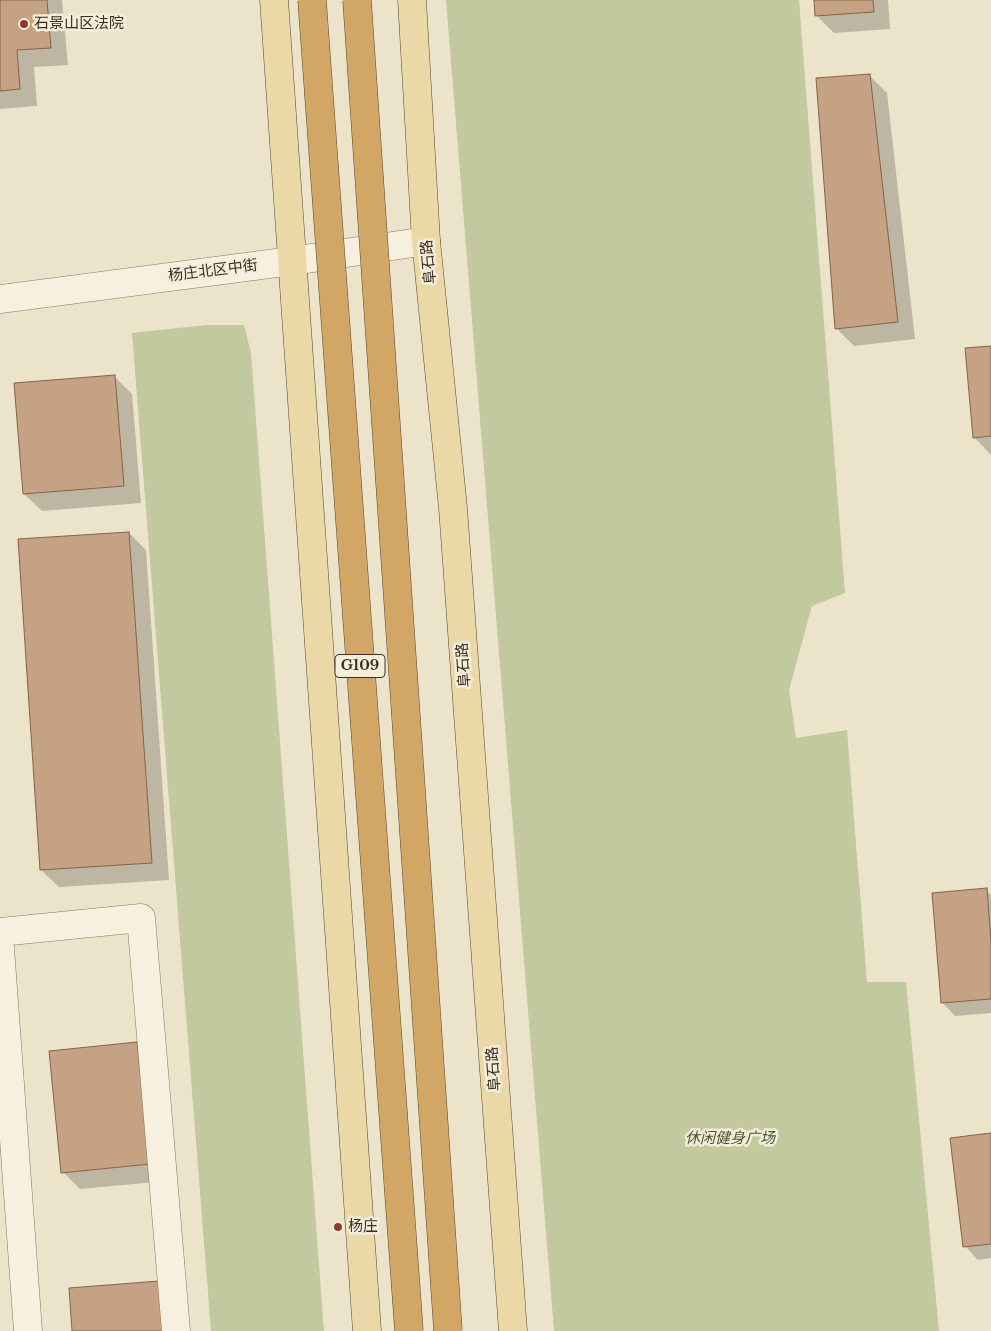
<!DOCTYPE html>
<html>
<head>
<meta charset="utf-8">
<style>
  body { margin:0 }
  canvas { display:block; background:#ece3cb }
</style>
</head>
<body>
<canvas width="991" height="1331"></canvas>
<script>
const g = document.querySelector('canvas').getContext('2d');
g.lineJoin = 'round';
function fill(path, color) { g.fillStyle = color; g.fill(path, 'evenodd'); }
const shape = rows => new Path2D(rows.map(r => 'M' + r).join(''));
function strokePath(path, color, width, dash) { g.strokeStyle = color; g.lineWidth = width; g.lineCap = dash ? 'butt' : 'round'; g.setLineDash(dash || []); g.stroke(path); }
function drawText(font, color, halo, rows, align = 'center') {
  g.font = font + ' "Libre Baskerville","Noto Sans SC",serif'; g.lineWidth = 5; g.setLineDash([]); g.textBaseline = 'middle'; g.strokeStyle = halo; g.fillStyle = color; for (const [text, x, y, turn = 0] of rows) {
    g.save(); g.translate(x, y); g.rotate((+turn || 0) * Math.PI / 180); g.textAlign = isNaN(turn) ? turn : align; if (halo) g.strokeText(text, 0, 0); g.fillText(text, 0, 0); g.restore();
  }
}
const green = shape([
  [446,0,799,0,845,593,812,606,789,690,796,738,847,730,867,982,906,982,939,1331,554,1331],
  [206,325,244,325,251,353,324,1331,211,1331,132,333]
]);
const shadow = shape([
  [0,0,62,0,68,65,34,67,37,106,0,109],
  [815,0,888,0,890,29,834,33,816,15],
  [870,76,887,93,915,339,854,346,836,328],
  [991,347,991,455,974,437],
  [114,376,132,394,141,503,42,511,24,494],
  [129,533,146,550,169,880,59,887,41,870],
  [986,890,991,895,991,1013,955,1016,942,1002],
  [137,1043,154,1061,166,1181,80,1189,63,1172],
  [991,1135,991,1258,978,1260,965,1246]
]);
const building = shape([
  [0,0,47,0,51,48,17,50,20,89,0,91,0,0],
  [814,0,873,0,874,12,815,16,814,0],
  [870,74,898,322,835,329,816,78,870,74],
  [991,346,991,436,973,438,965,348,991,346],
  [115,375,124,486,23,494,14,383,115,375],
  [129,532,152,863,40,870,18,539,129,532],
  [987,888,991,941,991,999,941,1003,932,893,987,888],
  [137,1042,150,1164,61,1173,49,1051,137,1042],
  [991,1133,991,1244,963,1247,950,1138,991,1133],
  [159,1281,163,1331,72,1331,69,1288,159,1281]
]);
const minor = shape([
  [0,299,292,261,426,241],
  [0,932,141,918,176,1331],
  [0,948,28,1331]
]);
const major = shape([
  [274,0,367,1331],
  [412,0,426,241,453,508,513,1331]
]);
const highwayBridge = shape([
  [312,0,409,1331],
  [357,0,448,1331]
]);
const markers = [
  [24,24,5,"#913835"],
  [338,1227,5,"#913835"]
];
const shields = [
  [360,666,50]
];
const shieldNames = [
  ["G109",360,666]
];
const poiNames = [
  ["石景山区法院",34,24],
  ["杨庄",348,1227]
];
const streetNames = [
  ["阜石路",429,262,-95],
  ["杨庄北区中街",213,271,-7],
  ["阜石路",464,665,-94],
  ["阜石路",494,1069,-94]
];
const parkNames = [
  ["休闲健身广场",730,1139]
];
fill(green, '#c3c99f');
fill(shadow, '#0003');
fill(building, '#c6a284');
strokePath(building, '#846248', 1);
strokePath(minor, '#877760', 29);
strokePath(major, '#564534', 29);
strokePath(minor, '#f7f0de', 28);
strokePath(major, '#ebd8a7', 28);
strokePath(highwayBridge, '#564534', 29, []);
strokePath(highwayBridge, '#d2a664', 28);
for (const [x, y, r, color] of markers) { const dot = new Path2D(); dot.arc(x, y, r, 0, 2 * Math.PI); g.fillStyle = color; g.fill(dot); strokePath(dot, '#f4edda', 2); }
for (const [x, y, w] of shields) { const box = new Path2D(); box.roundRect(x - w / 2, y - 11.5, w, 23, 4); g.fillStyle = '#f4edda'; g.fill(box); strokePath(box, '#392e22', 1); }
drawText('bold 14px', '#392e22', null, shieldNames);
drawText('15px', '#392e22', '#f4edda', poiNames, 'left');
drawText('15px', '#392e22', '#f4edda', streetNames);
drawText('italic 15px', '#48542b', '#f4edda', parkNames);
</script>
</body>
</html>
